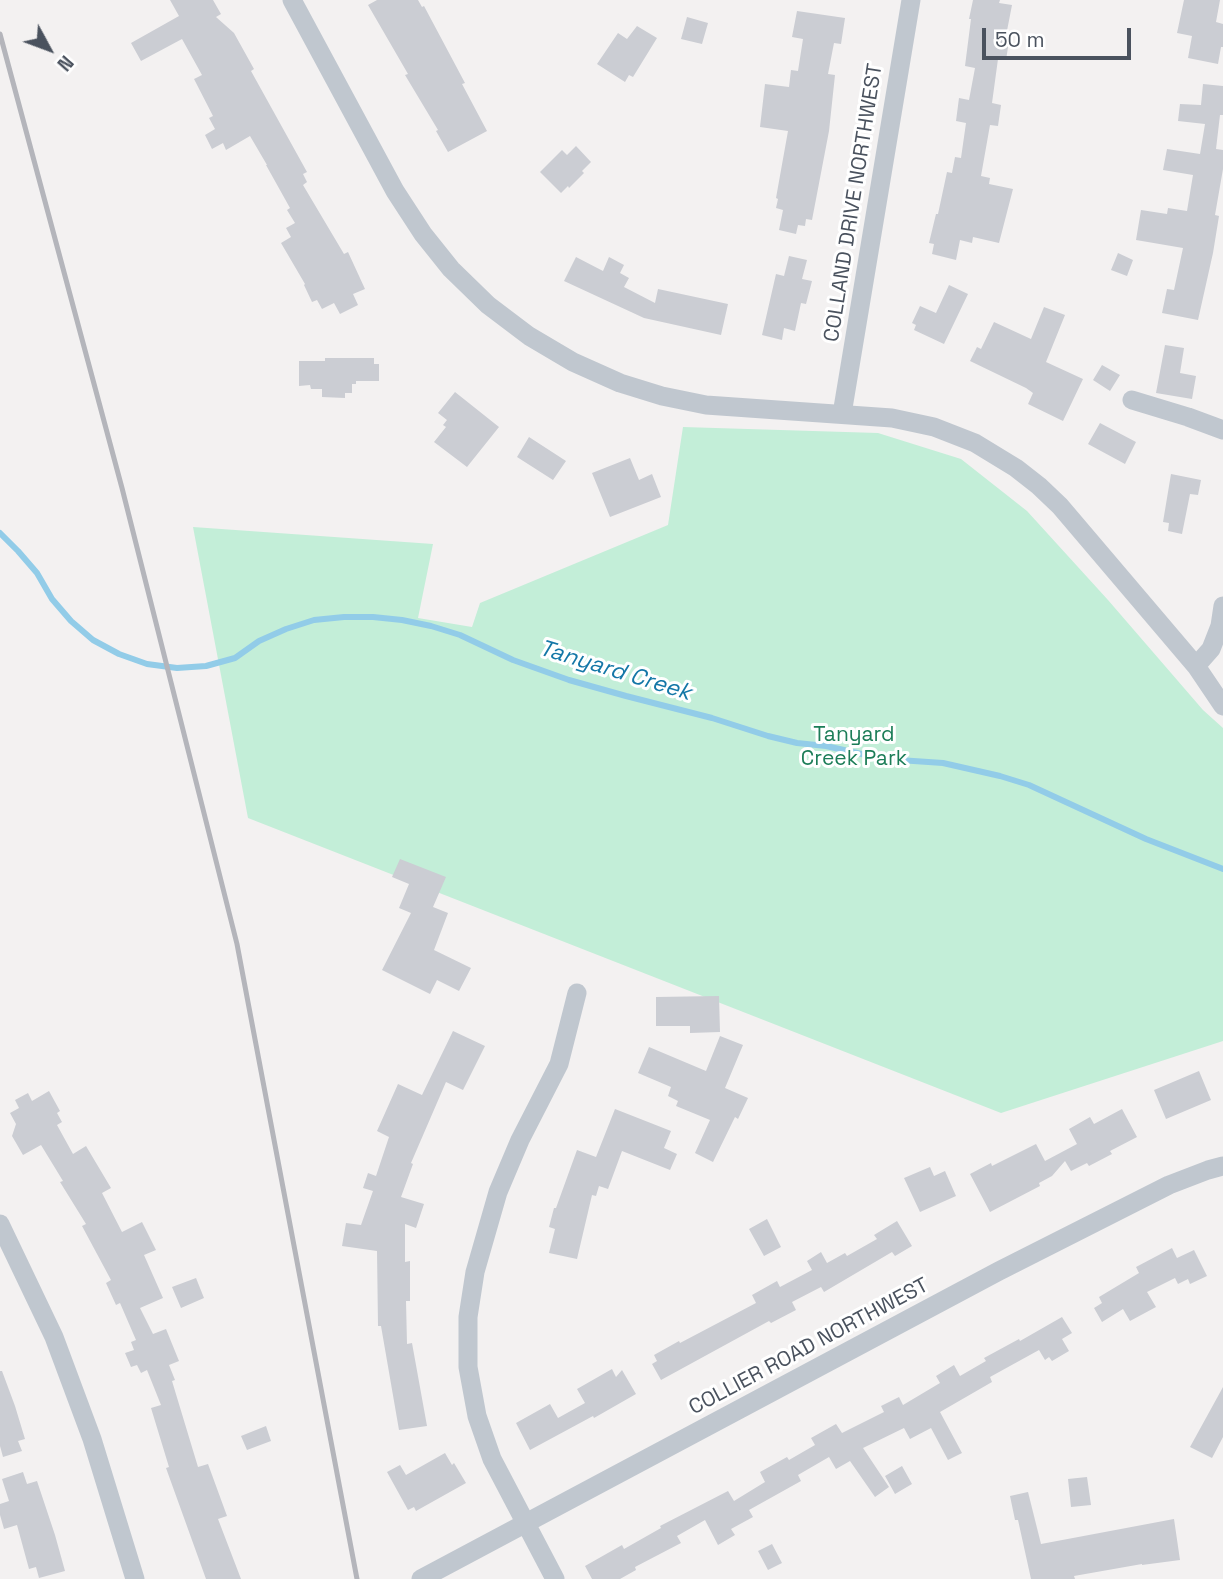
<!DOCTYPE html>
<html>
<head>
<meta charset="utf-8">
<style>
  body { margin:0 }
  #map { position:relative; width:1223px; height:1579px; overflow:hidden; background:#f3f1f1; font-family:"Space Grotesk",sans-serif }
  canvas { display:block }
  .north { position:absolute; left:14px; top:14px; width:70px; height:70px; -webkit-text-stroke:5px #fff; paint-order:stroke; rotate:131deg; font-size:19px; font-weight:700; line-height:28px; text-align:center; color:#4a525e }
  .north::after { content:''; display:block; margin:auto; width:24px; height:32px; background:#4a525e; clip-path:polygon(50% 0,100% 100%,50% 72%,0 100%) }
  .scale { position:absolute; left:982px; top:28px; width:149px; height:32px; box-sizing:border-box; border:4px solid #4a525e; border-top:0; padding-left:9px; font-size:21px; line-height:24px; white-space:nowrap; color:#4a525e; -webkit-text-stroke:5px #fff; paint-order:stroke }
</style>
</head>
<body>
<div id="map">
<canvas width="1223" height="1579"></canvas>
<div class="north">N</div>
<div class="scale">50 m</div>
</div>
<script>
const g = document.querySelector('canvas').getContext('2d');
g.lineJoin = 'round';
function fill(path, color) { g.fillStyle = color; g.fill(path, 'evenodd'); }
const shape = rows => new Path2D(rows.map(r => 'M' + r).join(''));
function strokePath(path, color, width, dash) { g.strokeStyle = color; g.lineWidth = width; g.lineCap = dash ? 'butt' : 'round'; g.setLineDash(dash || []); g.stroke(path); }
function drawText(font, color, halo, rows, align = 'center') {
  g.font = font + ' "Space Grotesk",sans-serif'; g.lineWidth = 6; g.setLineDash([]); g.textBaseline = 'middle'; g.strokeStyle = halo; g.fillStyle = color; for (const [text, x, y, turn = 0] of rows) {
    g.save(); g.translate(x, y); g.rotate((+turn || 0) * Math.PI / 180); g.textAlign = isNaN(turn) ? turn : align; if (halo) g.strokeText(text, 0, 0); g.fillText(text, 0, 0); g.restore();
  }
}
const green = shape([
  [683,427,878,433,961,459,1027,511,1108,600,1203,710,1223,728,1223,1041,1001,1113,248,818,193,527,433,544,418,618,472,627,480,603,668,525]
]);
const stream = shape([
  [0,533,18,551,37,573,52,599,71,621,93,640,119,654,147,664,177,668,206,666,235,658,259,641,286,629,314,620,344,617,373,617,402,620,431,626,460,635,513,660,569,680,626,696,712,718,768,736,797,743,826,746,884,759,943,763,1000,776,1029,785,1146,839,1223,869]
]);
const building = shape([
  [170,0,213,0,221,14,216,17,234,33,254,69,251,71,307,172,303,174,307,182,303,185,344,254,348,252,365,289,353,294,358,305,340,314,334,303,322,309,317,300,312,302,304,285,305,284,281,243,291,237,286,228,295,223,287,210,290,208,266,165,267,165,250,136,226,150,223,143,212,149,205,135,215,129,209,118,213,116,194,79,202,75,182,39,141,61,131,43,179,16],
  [377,0,418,0,422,7,424,6,465,83,462,84,487,131,448,152,436,131,438,130,405,75,408,74,368,5],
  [973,0,1000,0,999,3,1012,5,1005,41,1009,41,1006,60,998,59,992,103,1001,105,998,126,990,125,981,176,990,178,989,184,1013,189,999,243,973,237,972,243,960,240,956,260,932,254,934,244,929,243,936,214,938,214,947,172,952,173,955,157,961,158,966,123,956,121,959,98,969,100,975,68,965,66,971,19,969,19],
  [1184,0,1220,0,1216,22,1223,24,1223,47,1221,47,1218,64,1188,58,1192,36,1177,33],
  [797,11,845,18,841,44,834,43,828,74,835,75,829,131,812,220,806,219,805,226,798,225,796,234,779,230,783,210,776,208,778,199,776,198,788,131,760,127,765,84,789,87,791,70,798,71,803,39,792,37],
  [687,17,708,23,702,44,681,39],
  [637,26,657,38,633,77,629,75,625,82,597,64,618,33,627,39],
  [1203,84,1223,86,1223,115,1220,115,1216,149,1223,150,1223,169,1215,215,1219,216,1213,253,1198,320,1162,313,1167,289,1174,290,1183,248,1136,240,1141,210,1167,214,1168,208,1187,211,1193,175,1163,170,1167,149,1200,154,1205,124,1178,121,1180,104,1201,105],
  [576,146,591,162,582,171,584,173,569,188,568,186,561,193,540,172,562,150,567,155],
  [1118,253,1133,260,1127,276,1111,270],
  [789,256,807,260,802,279,812,281,806,304,801,303,795,331,784,328,782,340,762,335,776,274,784,276],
  [576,257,603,271,609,257,624,265,620,273,629,278,624,287,655,303,658,289,728,304,721,335,644,318,564,281],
  [949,285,968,294,944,344,914,330,916,325,912,323,920,306,936,313],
  [1044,307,1065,315,1046,362,1083,379,1063,421,1028,404,1033,393,1026,388,970,361,977,347,981,349,994,322,1031,339],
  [1165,345,1184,348,1180,373,1196,376,1192,399,1156,393],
  [325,358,374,358,374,364,379,364,379,381,356,381,356,384,352,384,352,393,345,393,345,398,322,397,322,389,311,389,310,385,299,386,299,361,325,361],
  [1102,365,1120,375,1110,391,1093,380],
  [455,392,499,427,467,467,434,442,446,427,443,425,447,420,438,413],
  [1100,423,1136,442,1125,464,1088,444],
  [529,437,566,461,553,480,517,457],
  [630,458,639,480,652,474,661,497,610,517,592,473],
  [1171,474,1201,480,1198,495,1190,494,1182,534,1168,531,1169,523,1163,522],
  [400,859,446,877,433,907,448,913,434,950,471,968,459,991,437,980,430,994,382,970,411,913,399,908,409,884,392,877],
  [719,996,720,1032,690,1033,690,1026,656,1026,656,997],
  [453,1031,485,1046,463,1090,446,1082,411,1163,413,1164,401,1197,424,1204,416,1228,405,1224,405,1262,410,1261,410,1301,406,1301,407,1344,412,1343,427,1426,399,1430,381,1326,378,1326,377,1251,342,1246,346,1223,361,1225,373,1191,363,1188,368,1173,376,1176,389,1137,377,1131,398,1084,422,1095],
  [720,1036,743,1045,725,1088,748,1098,738,1119,735,1117,713,1162,695,1153,710,1120,676,1106,678,1101,668,1096,671,1087,638,1073,649,1047,706,1071],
  [1199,1071,1211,1100,1166,1119,1154,1090],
  [49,1091,60,1111,57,1113,62,1122,57,1125,73,1154,86,1146,111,1188,102,1193,122,1232,142,1222,156,1250,144,1255,163,1298,140,1308,153,1334,166,1329,179,1361,169,1365,175,1380,172,1381,198,1467,208,1464,227,1516,218,1519,241,1579,206,1579,166,1468,169,1467,151,1408,161,1405,147,1370,141,1373,137,1365,131,1367,125,1353,134,1350,131,1342,136,1340,120,1303,116,1305,106,1283,111,1280,82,1226,86,1224,60,1182,63,1181,41,1145,23,1155,12,1136,16,1124,10,1113,19,1108,15,1100,28,1093,32,1101],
  [615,1109,671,1131,664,1148,677,1154,670,1170,622,1151,608,1189,599,1186,596,1196,592,1195,577,1259,549,1253,555,1229,549,1227,554,1208,556,1208,577,1150,596,1157],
  [1122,1109,1137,1137,1110,1151,1112,1154,1089,1166,1087,1163,1071,1171,1065,1161,1052,1176,1039,1183,1040,1186,990,1212,970,1174,991,1163,992,1166,1036,1144,1045,1161,1077,1144,1069,1129,1090,1117,1094,1124],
  [930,1167,934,1176,945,1171,956,1196,920,1212,904,1178],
  [767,1219,781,1247,764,1256,749,1229],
  [897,1221,912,1246,895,1256,892,1252,824,1292,821,1287,792,1302,796,1310,771,1323,769,1321,661,1380,652,1364,657,1361,654,1355,679,1341,680,1343,756,1303,752,1295,777,1281,780,1287,812,1270,807,1261,821,1252,827,1263,845,1253,847,1256,877,1239,874,1235],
  [1172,1248,1177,1258,1194,1250,1207,1276,1190,1284,1188,1279,1178,1284,1175,1278,1147,1292,1156,1307,1130,1321,1123,1309,1102,1322,1094,1308,1102,1303,1099,1297,1139,1273,1136,1267],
  [196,1278,204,1298,181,1308,172,1287],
  [1062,1317,1072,1333,1062,1339,1069,1351,1052,1361,1049,1357,1045,1360,1039,1350,990,1377,992,1382,940,1412,962,1453,948,1460,931,1428,910,1439,904,1428,863,1448,889,1487,875,1497,850,1461,836,1469,829,1457,798,1475,801,1481,749,1510,753,1517,731,1529,735,1535,718,1545,705,1520,677,1536,681,1543,635,1567,636,1570,620,1579,592,1579,585,1566,622,1545,624,1549,661,1528,660,1526,728,1491,734,1501,765,1482,760,1472,787,1457,789,1460,815,1445,811,1438,836,1424,842,1433,884,1412,881,1406,899,1397,903,1405,940,1383,936,1376,954,1365,960,1376,986,1361,984,1358,1019,1339,1020,1341],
  [612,1369,616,1377,622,1370,636,1394,594,1418,593,1416,530,1450,516,1423,550,1404,558,1418,585,1403,577,1389],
  [0,1371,2,1371,15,1406,25,1439,18,1441,22,1451,3,1457,0,1446],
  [1223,1387,1223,1437,1212,1458,1190,1447],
  [266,1426,271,1441,247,1450,241,1436],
  [445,1453,452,1465,454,1463,466,1483,416,1511,414,1507,408,1510,387,1472,400,1465,406,1475],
  [902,1466,912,1484,895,1494,885,1476],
  [23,1472,27,1484,37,1481,55,1535,65,1571,39,1578,36,1567,29,1569,17,1525,4,1529,0,1515,0,1504,9,1501,2,1479],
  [1087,1477,1091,1505,1071,1507,1068,1479],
  [1028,1492,1041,1544,1174,1519,1180,1560,1142,1565,1142,1564,1074,1576,1075,1579,1031,1579,1018,1520,1015,1520,1010,1496],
  [772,1544,782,1563,768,1570,758,1551]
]);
const minor = shape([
  [292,0,395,191,423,234,451,269,488,305,529,336,573,362,620,383,662,396,706,405,892,418,934,427,975,443,1016,468,1039,486,1060,506,1196,666,1223,706],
  [1132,400,1188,417,1223,430],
  [842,414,911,0],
  [1196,666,1211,649,1220,626,1223,606],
  [0,1224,54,1337,92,1439,135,1579],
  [421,1579,999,1271,1169,1185,1208,1170,1223,1166],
  [555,1579,492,1459,477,1416,468,1367,468,1317,475,1272,498,1192,520,1140,559,1064,577,993]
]);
const rail = shape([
  [0,34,122,488,237,944,357,1579]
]);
const streetNames = [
  ["COLLAND DRIVE NORTHWEST",854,203,-81],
  ["COLLIER ROAD NORTHWEST",809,1347,-28]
];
const parkNames = [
  ["Tanyard",854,735],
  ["Creek Park",854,759]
];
const waterNames = [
  ["Tanyard Creek",615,671,17]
];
fill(green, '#c3eed8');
strokePath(stream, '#92cce8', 6);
fill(building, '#cbcdd3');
strokePath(minor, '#c0c7cf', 19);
strokePath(rail, '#b4b5bb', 5);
drawText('21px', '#4a525e', '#fff', streetNames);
drawText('21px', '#1c7d58', '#fff', parkNames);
drawText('italic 23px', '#1477a7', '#fff', waterNames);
</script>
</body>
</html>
